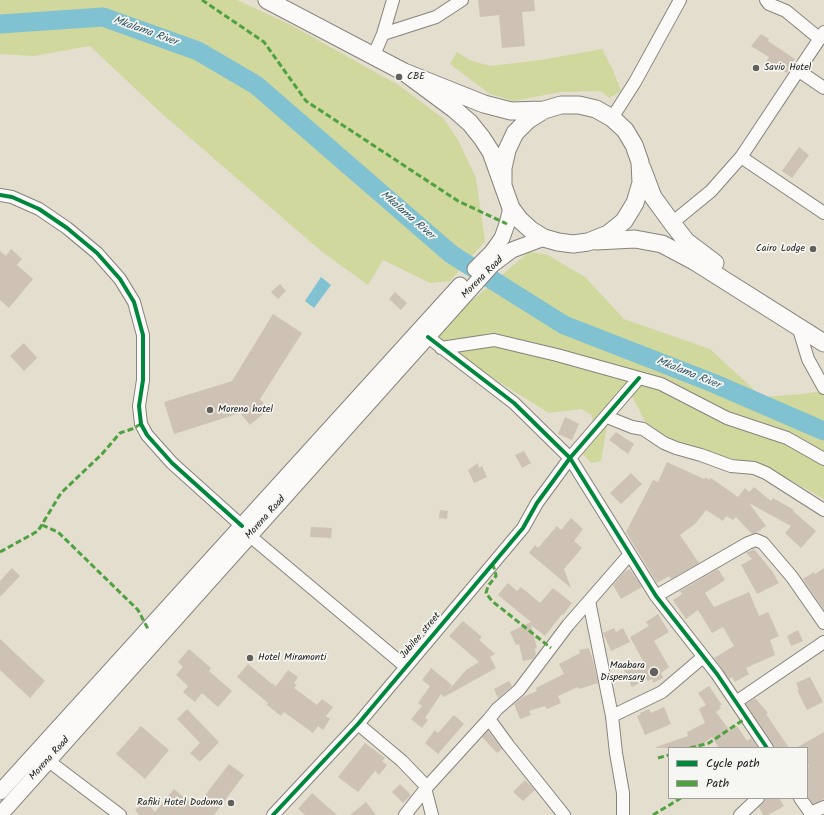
<!DOCTYPE html>
<html>
<head>
<meta charset="utf-8">
<style>
  body { margin:0 }
  #map { position:relative; width:824px; height:815px; overflow:hidden; background:#e3dece; font-family:Kalam,sans-serif }
  canvas { display:block }
  .legend { position:absolute; left:668px; top:747px; width:140px; height:52px; box-sizing:border-box; background:#f6f6f2; border:1px solid #9f9f9c; margin:0; padding:5px 7px; list-style:none; font-size:12px; color:#1c1c1c }
  .legend li { display:flex; align-items:center; gap:8px; height:20px }
  .legend b { width:20px; border:1px solid #9f9f9c }
</style>
</head>
<body>
<div id="map">
<canvas width="824" height="815"></canvas>
<ul class="legend">
<li><b style="height:5px;background:#00873e"></b>Cycle path</li>
<li><b style="height:5px;background:#4fa141"></b>Path</li>
</ul>
</div>
<script>
const g = document.querySelector('canvas').getContext('2d');
g.lineJoin = 'round';
function fill(path, color) { g.fillStyle = color; g.fill(path, 'evenodd'); }
const shape = rows => new Path2D(rows.map(r => 'M' + r).join(''));
function strokePath(path, color, width, dash) { g.strokeStyle = color; g.lineWidth = width; g.lineCap = dash ? 'butt' : 'round'; g.setLineDash(dash || []); g.stroke(path); }
function drawText(font, color, halo, rows, align = 'center') {
  g.font = font + ' Kalam,sans-serif'; g.lineWidth = 3.5; g.setLineDash([]); g.textBaseline = 'middle'; g.strokeStyle = halo; g.fillStyle = color; for (const [text, x, y, turn = 0] of rows) {
    g.save(); g.translate(x, y); g.rotate((+turn || 0) * Math.PI / 180); g.textAlign = isNaN(turn) ? turn : align; if (halo) g.strokeText(text, 0, 0); g.fillText(text, 0, 0); g.restore();
  }
}
const green = shape([
  [0,0,237,0,289,24,400,86,444,119,458,140,476,178,485,241,450,281,430,283,383,260,368,285,321,251,159,111,90,46,34,56,0,54],
  [602,49,613,70,621,91,609,98,601,91,560,92,514,101,490,94,450,64,457,52,469,60,490,66,541,60],
  [529,252,548,255,585,277,624,319,710,349,762,397,803,394,824,391,824,499,763,465,710,454,649,429,632,396,607,426,601,461,591,463,578,449,593,432,592,415,581,409,549,413,496,380,437,338,469,303]
]);
const water = shape([
  [321,277,331,285,314,308,305,301]
]);
const river = shape([
  [0,24,103,17,198,51,256,85,451,254,564,325,713,383,824,431]
]);
const building = shape([
  [478,0,534,0,535,11,522,12,525,46,502,48,499,15,480,17],
  [761,34,769,39,768,41,795,59,787,73,766,62,769,57,751,46],
  [799,147,809,155,792,178,782,171],
  [11,249,22,259,17,265,33,279,9,308,0,300,0,251,6,256],
  [280,284,286,291,278,299,271,292],
  [395,292,407,303,401,310,389,299],
  [273,314,302,333,260,399,269,409,250,425,240,413,174,434,164,402,232,381],
  [24,343,37,358,24,371,10,356],
  [565,417,579,424,572,440,558,434],
  [616,432,634,444,628,454,609,440],
  [524,451,531,463,522,468,515,455],
  [667,462,704,479,706,477,709,480,711,478,738,497,745,488,749,492,754,487,771,501,773,498,794,510,793,511,816,531,801,548,785,533,791,526,749,503,766,526,756,533,752,534,736,517,733,520,726,516,723,521,706,510,695,524,680,535,699,563,671,579,669,576,657,583,626,532,653,480,658,482],
  [478,463,479,468,482,466,487,477,474,483,468,470],
  [631,473,642,484,621,504,610,493],
  [440,510,448,511,447,519,439,518],
  [571,518,583,529,574,541,582,548,564,569,571,588,529,553,535,545,538,548,557,526,561,530],
  [311,527,332,528,331,538,310,537],
  [754,549,772,571,779,583,757,594,741,565,752,559,746,553],
  [12,568,20,576,0,597,0,581],
  [824,568,824,610,803,579,814,572,815,574],
  [630,569,642,587,621,599,613,585,624,572],
  [718,569,725,580,705,593,714,607,749,592,759,616,768,612,779,636,770,640,775,655,746,668,749,674,735,682,732,677,729,679,714,658,734,646,723,627,712,633,698,610,686,619,673,600,682,594,680,591],
  [508,583,517,591,521,587,540,603,553,588,572,603,563,615,562,614,545,636,531,625,537,648,535,649,536,655,533,659,523,661,519,644,516,645,510,632,531,622,498,595],
  [658,614,669,632,654,641,669,667,661,673,663,678,653,683,652,679,648,681,647,679,632,687,624,670,643,661,630,637,649,626,646,622],
  [463,621,482,637,479,640,495,654,490,657,496,668,444,697,441,694,425,718,428,720,422,728,411,719,422,706,418,703,430,686,422,680,431,668,452,685,447,692,466,670,479,662,449,636],
  [614,628,616,632,623,628,630,642,611,651,603,633],
  [798,630,803,641,791,646,787,636],
  [0,639,45,681,30,698,0,670],
  [589,648,593,661,598,683,579,689,578,687,558,696,561,703,547,709,545,706,529,711,531,715,520,719,514,704,523,697,537,691,536,688,564,674,559,664,580,653,579,650],
  [189,649,211,668,209,671,232,691,218,707,202,693,195,702,183,692,188,686,176,675,183,667,178,662],
  [248,664,272,684,272,683,276,686,288,670,298,677,294,683,297,685,294,688,317,705,322,699,333,707,326,716,330,719,323,730,318,726,313,733,284,712,281,716,267,705,268,703,237,677],
  [810,677,823,702,807,710,797,690,799,690,796,683],
  [509,681,512,686,498,698,494,689],
  [709,686,722,705,719,706,721,708,716,712,730,731,737,726,747,741,751,738,758,748,719,748,712,737,697,748,656,748,656,747,688,736,687,732,705,723,699,709,706,705,698,693],
  [755,698,768,713,766,714,789,748,774,748,773,744,746,704],
  [664,707,671,724,645,735,637,716,641,714,640,713,649,709,651,713],
  [187,709,219,742,200,762,190,753,200,743,177,719],
  [454,715,464,724,438,754,425,743,435,730,438,733],
  [141,726,169,750,145,779,116,754],
  [488,731,502,749,497,753,482,737],
  [824,732,824,799,813,804,807,795,807,768,809,766,807,762,807,748,796,748],
  [365,743,385,758,382,761,387,765,379,775,375,771,358,792,338,777],
  [229,764,244,775,214,815,139,815,135,810,145,801,155,812,174,789,196,807],
  [525,780,535,790,523,801,513,792],
  [400,784,411,795,403,803,392,792],
  [312,793,337,815,305,815,298,809],
  [765,798,779,798,784,806,768,815,763,815,759,807,763,803],
  [366,802,376,815,350,815]
]);
const minor = shape([
  [766,0,769,4,786,11,820,39],
  [383,34,436,17,462,0],
  [373,57,383,34,393,0],
  [799,71,824,88],
  [612,118,635,82,680,0],
  [741,157,824,213],
  [0,195,12,197,39,209,67,228,97,253,120,279,134,302,143,335,143,380,139,406,141,424,147,435,172,463,242,526],
  [672,223,711,191,741,157,824,32],
  [798,326,808,359,824,388],
  [428,337,514,403,570,458,656,596,717,674,767,748],
  [441,348,494,340,557,355,661,384,727,418,787,438,824,459],
  [607,417,632,427,643,429,664,443,676,448,701,455,731,466,754,468,766,473,824,510],
  [250,536,406,667],
  [656,596,748,543,756,540,763,543,792,577,824,623],
  [589,601,612,716,616,753,623,793,623,815],
  [736,702,824,642],
  [612,716,662,692,703,657],
  [358,724,402,761,427,787,405,815],
  [42,756,120,815],
  [427,787,489,719],
  [425,788,432,815],
  [800,798,812,815],
  [810,813,824,807],
  [273,815,358,724,523,528,537,503,570,458,639,378],
  [564,815,508,745,489,719,497,709,519,690,568,625,630,554],
  [740,815,758,798]
]);
const major = shape([
  [475,269,492,252,502,238,507,224,511,208],
  [0,792,460,285],
  [0,815,492,265,512,250,544,238]
]);
const highway = shape([
  [267,0,404,72,484,104,511,111,544,110],
  [404,72,454,109,470,123,482,138,491,152,511,208,520,220,531,230,544,238,558,242,573,244,588,242,608,234,624,221,635,203,641,183,640,162,634,145,625,130,612,118,596,109,579,105,561,105,544,110,528,120,515,133,507,150,503,168,503,186],
  [642,168,653,197,672,223,686,241,715,263],
  [596,241,635,239,662,244,694,261,824,343]
]);
const quiet = shape([
  [202,0,264,42,306,101,458,201,507,224],
  [42,525,58,532,138,610,148,629],
  [0,552,38,531,61,493,102,454,120,433,132,429,141,424],
  [492,564,495,570,496,576,488,586,486,593,492,601,551,648],
  [690,748,709,743,746,718],
  [658,758,669,755],
  [653,815,681,798]
]);
const cycleway = shape([
  [0,195,12,197,39,209,67,228,97,253,120,279,134,302,143,335,143,380,139,406,141,424,147,435,172,463,242,526],
  [428,337,514,403,570,458,656,596,717,674,767,748],
  [273,815,358,724,523,528,537,503,570,458,639,378]
]);
const markers = [
  [756,68,4,"#62605a"],
  [399,77,4,"#62605a"],
  [813,249,4,"#62605a"],
  [210,410,4,"#62605a"],
  [250,658,4,"#62605a"],
  [654,672,5,"#62605a"],
  [231,803,4,"#62605a"]
];
const poiNames = [
  ["Savio Hotel",764,68],
  ["CBE",407,77],
  ["Cairo Lodge",805,249,"right"],
  ["Morena hotel",218,410],
  ["Hotel Miramonti",258,658],
  ["Maabara",645,666,"right"],
  ["Dispensary",645,678,"right"],
  ["Rafiki Hotel Dodoma",223,803,"right"]
];
const streetNames = [
  ["Morena Road",483,278,-45],
  ["Morena Road",266,518,-48],
  ["Jubilee street",421,636,-50],
  ["Morena Road",50,759,-48]
];
const waterNames = [
  ["Mkalama River",145,32,20],
  ["Mkalama River",407,216,41],
  ["Mkalama River",688,374,22]
];
fill(green, '#d0d89e');
fill(water, '#80c1d2');
strokePath(river, '#80c1d2', 19);
fill(building, '#cec2b5');
strokePath(minor, '#86837c', 14);
strokePath(major, '#86837c', 17);
strokePath(highway, '#86837c', 19);
strokePath(minor, '#fbfaf8', 12);
strokePath(major, '#fbfaf8', 15);
strokePath(highway, '#fbfaf8', 17);
strokePath(quiet, '#4fa141', 3, [6, 3]);
strokePath(cycleway, '#00873e', 4);
for (const [x, y, r, color] of markers) { const dot = new Path2D(); dot.arc(x, y, r, 0, 2 * Math.PI); g.fillStyle = color; g.fill(dot); strokePath(dot, '#f6f6f2', 1.5); }
drawText('10px', '#1c1c1c', '#f6f6f2', poiNames, 'left');
drawText('10px', '#1c1c1c', '#f6f6f2', streetNames);
drawText('italic 11px', '#335966', '#f6f6f2', waterNames);
</script>
</body>
</html>
